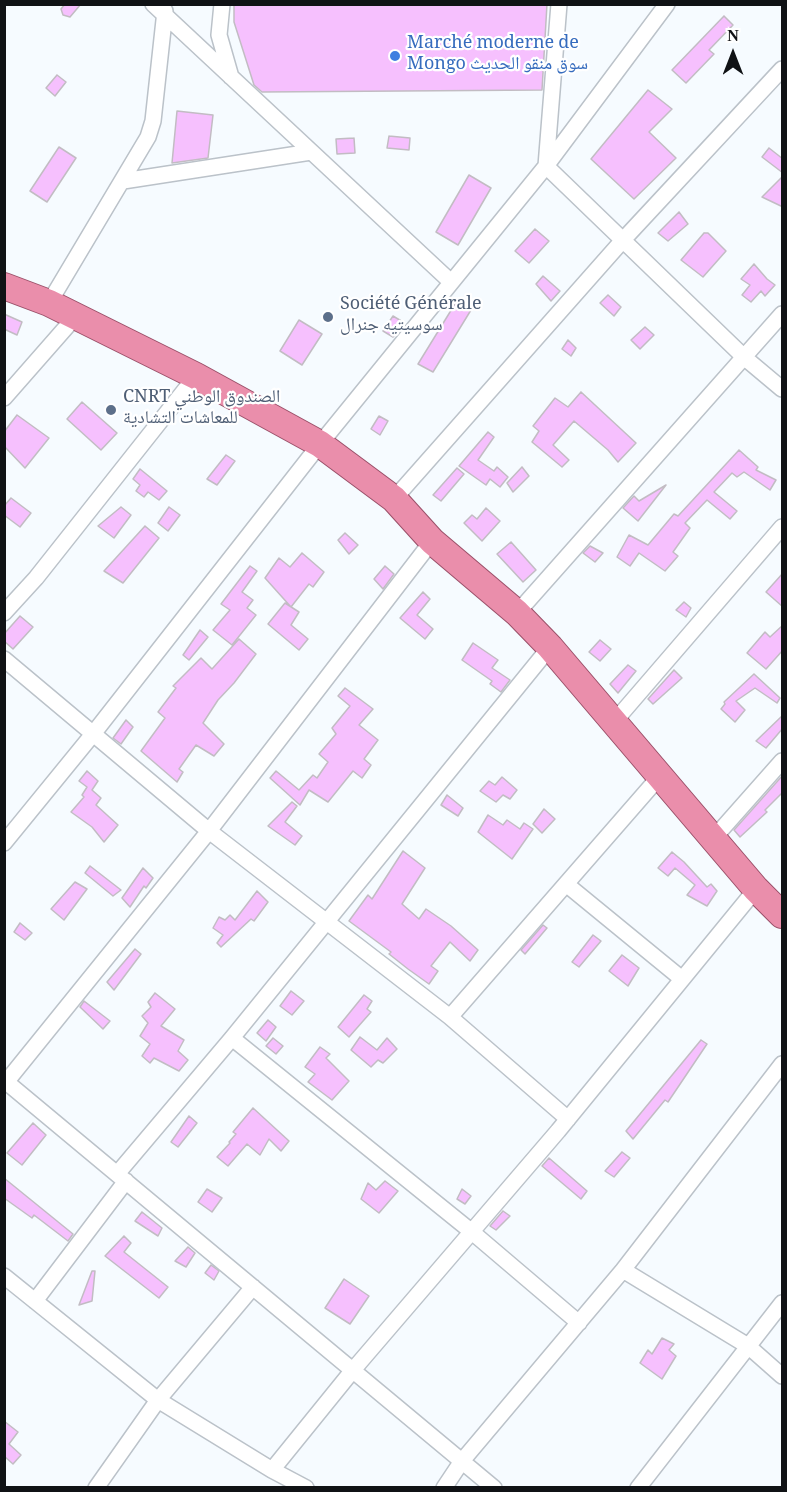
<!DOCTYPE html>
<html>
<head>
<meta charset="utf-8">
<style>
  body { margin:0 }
  #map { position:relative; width:787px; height:1492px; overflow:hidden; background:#f6fbff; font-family:Georgia,serif }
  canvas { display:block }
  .frame { position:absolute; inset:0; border:6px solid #101215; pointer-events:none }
  .north { position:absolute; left:703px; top:24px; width:60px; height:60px; -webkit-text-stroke:4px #fff; paint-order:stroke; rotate:0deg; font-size:16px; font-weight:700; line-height:24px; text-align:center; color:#101215 }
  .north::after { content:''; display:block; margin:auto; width:21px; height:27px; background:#101215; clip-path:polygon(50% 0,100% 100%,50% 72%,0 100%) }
</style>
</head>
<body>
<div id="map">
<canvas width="787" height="1492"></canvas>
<div class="frame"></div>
<div class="north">N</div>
</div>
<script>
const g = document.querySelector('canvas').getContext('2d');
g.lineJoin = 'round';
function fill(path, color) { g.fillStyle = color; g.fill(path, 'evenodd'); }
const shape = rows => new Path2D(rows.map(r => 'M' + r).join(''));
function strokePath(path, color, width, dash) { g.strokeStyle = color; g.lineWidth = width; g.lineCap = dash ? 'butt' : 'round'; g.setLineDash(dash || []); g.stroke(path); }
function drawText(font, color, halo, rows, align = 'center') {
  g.font = font + ' Georgia,"Noto Naskh Arabic",serif'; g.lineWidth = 4.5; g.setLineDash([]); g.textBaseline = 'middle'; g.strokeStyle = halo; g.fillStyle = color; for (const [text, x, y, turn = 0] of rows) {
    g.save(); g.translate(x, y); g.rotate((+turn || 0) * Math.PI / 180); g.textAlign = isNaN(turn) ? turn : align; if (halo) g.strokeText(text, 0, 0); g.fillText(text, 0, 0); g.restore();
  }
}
const building = shape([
  [65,4,81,4,70,17,63,15,61,9,65,4],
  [234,4,547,4,542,90,262,92,254,85,234,22,234,4],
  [724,16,733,25,709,50,714,54,686,83,672,70,724,16],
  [57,75,66,82,55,96,46,88,57,75],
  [648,90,672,109,649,132,676,158,634,199,591,159,648,90],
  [177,111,213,115,208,158,172,163,177,111],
  [389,136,410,138,409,150,387,148,389,136],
  [354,138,355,153,337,154,336,139,354,138],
  [59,147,76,158,47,202,30,191,59,147],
  [769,148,783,159,783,173,762,157,769,148],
  [469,175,491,188,458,245,436,232,469,175],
  [783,176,783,207,762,197,783,176],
  [679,212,688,224,668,241,658,233,679,212],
  [535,229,549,241,529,263,515,251,535,229],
  [704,233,708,233,726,251,703,277,681,260,704,233],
  [754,264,767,279,775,285,765,296,761,291,751,302,742,295,750,285,741,279,754,264],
  [543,276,560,291,551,301,536,284,543,276],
  [608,295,621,307,614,316,600,303,608,295],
  [458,299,471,310,433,372,418,364,458,299],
  [4,314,22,322,17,335,4,329,4,314],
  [393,316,403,322,393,337,383,331,393,316],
  [299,320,322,334,302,365,280,351,299,320],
  [645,327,654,335,640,349,631,340,645,327],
  [568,340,576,348,571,356,562,349,568,340],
  [581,392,636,443,618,462,608,450,574,421,553,445,569,460,562,467,532,442,539,431,533,426,555,398,568,407,581,392],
  [82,402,117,433,101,450,67,419,82,402],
  [17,415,49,438,25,468,4,446,4,432,17,415],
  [379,416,388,421,380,435,371,429,379,416],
  [488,432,494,437,478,460,494,471,497,467,508,477,500,487,490,479,486,485,459,466,488,432],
  [739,450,758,467,756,470,776,480,770,490,744,472,737,477,732,473,714,492,737,511,730,519,707,500,685,523,690,528,673,552,678,556,665,571,639,553,630,566,617,557,629,535,648,545,674,514,678,516,739,450],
  [226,455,235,461,217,485,207,479,226,455],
  [522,467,529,476,513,492,507,483,522,467],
  [457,468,464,474,441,501,433,495,457,468],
  [140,469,167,491,159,500,148,492,144,497,136,491,140,485,133,479,140,469],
  [666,485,638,521,623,508,634,496,639,501,666,485],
  [11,498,31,513,20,527,4,515,4,506,11,498],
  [121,507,131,515,114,538,98,526,121,507],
  [169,507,180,515,168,531,158,523,169,507],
  [486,508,500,521,482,541,464,523,472,515,477,519,486,508],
  [145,526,159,538,123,583,104,571,145,526],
  [345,533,358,545,349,554,338,540,345,533],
  [511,542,536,570,523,582,497,554,511,542],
  [590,546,603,553,595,562,583,553,590,546],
  [302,553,324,572,313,587,309,584,291,607,265,578,279,558,290,567,302,553],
  [250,566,257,571,242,592,253,600,247,608,256,615,232,645,213,630,230,610,221,604,250,566],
  [385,566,394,574,383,589,374,579,385,566],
  [783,573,783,607,766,592,783,573],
  [423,592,430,599,417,615,433,629,425,639,400,618,423,592],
  [684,602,691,608,686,617,676,610,684,602],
  [285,603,299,612,291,625,308,639,299,650,268,624,285,603],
  [20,616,33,627,13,649,4,641,4,634,20,616],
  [783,625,783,650,766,669,747,653,765,632,770,637,783,625],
  [200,630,208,637,189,660,183,655,200,630],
  [239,639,256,654,234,683,218,700,203,723,224,744,214,756,196,745,179,769,183,772,177,782,141,751,165,718,158,712,176,688,173,686,201,658,212,669,239,639],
  [600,640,611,649,600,661,589,652,600,640],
  [473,643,498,660,492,668,510,680,501,692,490,684,492,681,462,660,473,643],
  [628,665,636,671,618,693,610,684,628,665],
  [674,670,682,678,653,704,648,699,674,670],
  [754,674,780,698,777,703,755,688,736,701,745,710,735,722,721,709,725,704,724,702,754,674],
  [345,688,373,709,359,725,378,740,364,759,371,765,362,778,353,771,328,802,309,790,300,805,270,778,276,771,299,790,313,775,317,778,328,762,319,754,336,734,332,728,350,706,338,696,345,688],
  [783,715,783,728,766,748,756,741,783,715],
  [126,720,133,727,121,744,113,738,126,720],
  [87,771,98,781,92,790,101,798,96,805,118,825,104,842,92,827,71,812,84,797,82,795,87,787,79,781,87,771],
  [783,775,782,793,765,810,767,812,740,837,734,830,783,775],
  [502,777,517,790,510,799,503,795,496,802,480,791,489,781,495,785,502,777],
  [447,795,463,808,458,816,441,805,447,795],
  [292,802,297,806,285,822,302,836,295,845,268,826,292,802],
  [544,809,555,819,542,833,533,824,544,809],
  [488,815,503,825,507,820,520,829,524,823,533,829,512,859,478,832,488,815],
  [403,851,425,868,402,904,419,919,426,909,451,926,478,950,470,961,450,942,431,966,438,971,429,984,408,969,389,954,391,952,349,921,368,895,372,899,403,851],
  [672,852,684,862,707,887,711,884,717,891,707,906,687,895,695,885,675,868,668,876,658,868,672,852],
  [90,866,121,890,113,896,85,873,90,866],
  [143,868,153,878,146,888,144,886,130,907,122,898,143,868],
  [75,882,87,889,64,920,51,909,75,882],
  [257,891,268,902,254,921,251,919,221,947,217,943,223,935,213,928,219,917,225,920,230,915,235,920,257,891],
  [20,923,32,933,25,940,14,932,20,923],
  [543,925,547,928,525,954,521,950,543,925],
  [593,935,601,941,579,967,572,962,593,935],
  [135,949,141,954,114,990,107,982,135,949],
  [622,955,639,968,628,986,609,971,622,955],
  [291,991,304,1001,292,1015,280,1006,291,991],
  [155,993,175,1009,161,1026,184,1040,178,1051,188,1060,179,1071,154,1058,150,1063,142,1056,150,1044,140,1036,148,1023,142,1016,151,1007,148,1002,155,993],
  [364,995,372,1001,367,1009,371,1012,349,1037,338,1027,364,995],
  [84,1001,110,1021,103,1029,80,1007,84,1001],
  [268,1020,276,1027,266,1041,257,1033,268,1020],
  [360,1037,377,1050,387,1038,397,1049,383,1063,378,1060,371,1067,351,1050,360,1037],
  [273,1038,283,1046,276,1054,266,1046,273,1038],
  [701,1040,707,1044,668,1102,665,1100,633,1139,626,1131,701,1040],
  [320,1047,330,1054,326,1058,349,1081,332,1100,308,1082,315,1074,305,1067,320,1047],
  [253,1108,289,1141,281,1151,269,1139,260,1155,247,1144,228,1166,217,1157,230,1143,229,1142,236,1134,233,1132,253,1108],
  [189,1116,197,1123,178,1147,171,1142,189,1116],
  [33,1123,46,1135,22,1165,7,1153,33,1123],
  [622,1152,630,1158,614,1177,605,1171,622,1152],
  [549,1158,587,1191,581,1199,542,1166,549,1158],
  [4,1178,73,1234,68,1241,34,1215,32,1218,4,1198,4,1178],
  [385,1181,398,1191,379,1213,361,1199,368,1183,376,1190,385,1181],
  [207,1189,222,1198,212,1212,198,1202,207,1189],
  [462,1189,471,1196,465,1204,457,1199,462,1189],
  [503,1211,510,1216,496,1230,490,1226,503,1211],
  [142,1212,162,1228,158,1236,135,1221,142,1212],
  [124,1236,131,1243,124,1252,168,1287,159,1298,105,1256,124,1236],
  [188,1247,195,1253,186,1267,175,1261,188,1247],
  [211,1265,219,1271,214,1280,205,1273,211,1265],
  [92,1271,95,1271,92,1301,79,1305,92,1271],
  [344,1279,369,1296,350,1324,325,1308,344,1279],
  [662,1338,674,1344,669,1350,676,1356,662,1379,640,1363,648,1350,652,1354,662,1338],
  [4,1421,18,1432,9,1444,21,1455,13,1464,4,1456,4,1421]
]);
const minor = shape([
  [153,4,451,282],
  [222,4,219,35,231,77],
  [546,166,667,4],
  [546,166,559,4],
  [123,181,311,152],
  [49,303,148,137,153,121,165,11],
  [4,398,76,316],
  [394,499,623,240,782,69],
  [4,613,36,578,196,376],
  [517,613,782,314],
  [4,659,209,831,450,1017,568,1119],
  [614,722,782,527],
  [713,839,782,761],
  [4,843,93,734,320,444,546,166,745,358,782,389],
  [566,884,682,979],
  [450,1017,660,776],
  [232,1038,472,1232,579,1323],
  [4,1080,494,1488],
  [7,1081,209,831,432,541],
  [117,1174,232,1038,550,647],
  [623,1270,748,1346,782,1376],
  [4,1276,158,1400,272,1470,306,1488],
  [35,1301,126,1181],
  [272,1470,353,1370,558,1131,756,889],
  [96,1488,158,1400,253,1287],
  [444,1488,462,1461,623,1270,782,1064],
  [638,1488,782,1303]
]);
const trunk = shape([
  [4,286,49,303,196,376,320,444,394,499,432,541,517,613,550,647,756,889,782,915]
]);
const markers = [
  [395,56,6,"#3f7fe0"],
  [328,317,6,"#5c6f8a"],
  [111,410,6,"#5c6f8a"]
];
const shopNames = [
  ["Marché moderne de",407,46],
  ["Mongo سوق منقو الحديث",407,67]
];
const serviceNames = [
  ["Société Générale",340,307],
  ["سوسيتيه جنرال",340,328],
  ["CNRT الصندوق الوطني",123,400],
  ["للمعاشات التشادية",123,421]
];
fill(building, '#f6c0fe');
strokePath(building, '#c2bcc3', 1.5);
strokePath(minor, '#bbc2c9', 18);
strokePath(trunk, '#9a5069', 28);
strokePath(minor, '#fff', 15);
strokePath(trunk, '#ea8eab', 26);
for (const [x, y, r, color] of markers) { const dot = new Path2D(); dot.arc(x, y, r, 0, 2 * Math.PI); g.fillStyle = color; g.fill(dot); strokePath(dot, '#fff', 2); }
drawText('18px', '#366cbe', '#fff', shopNames, 'left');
drawText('18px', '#4e5e75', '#fff', serviceNames, 'left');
</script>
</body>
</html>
